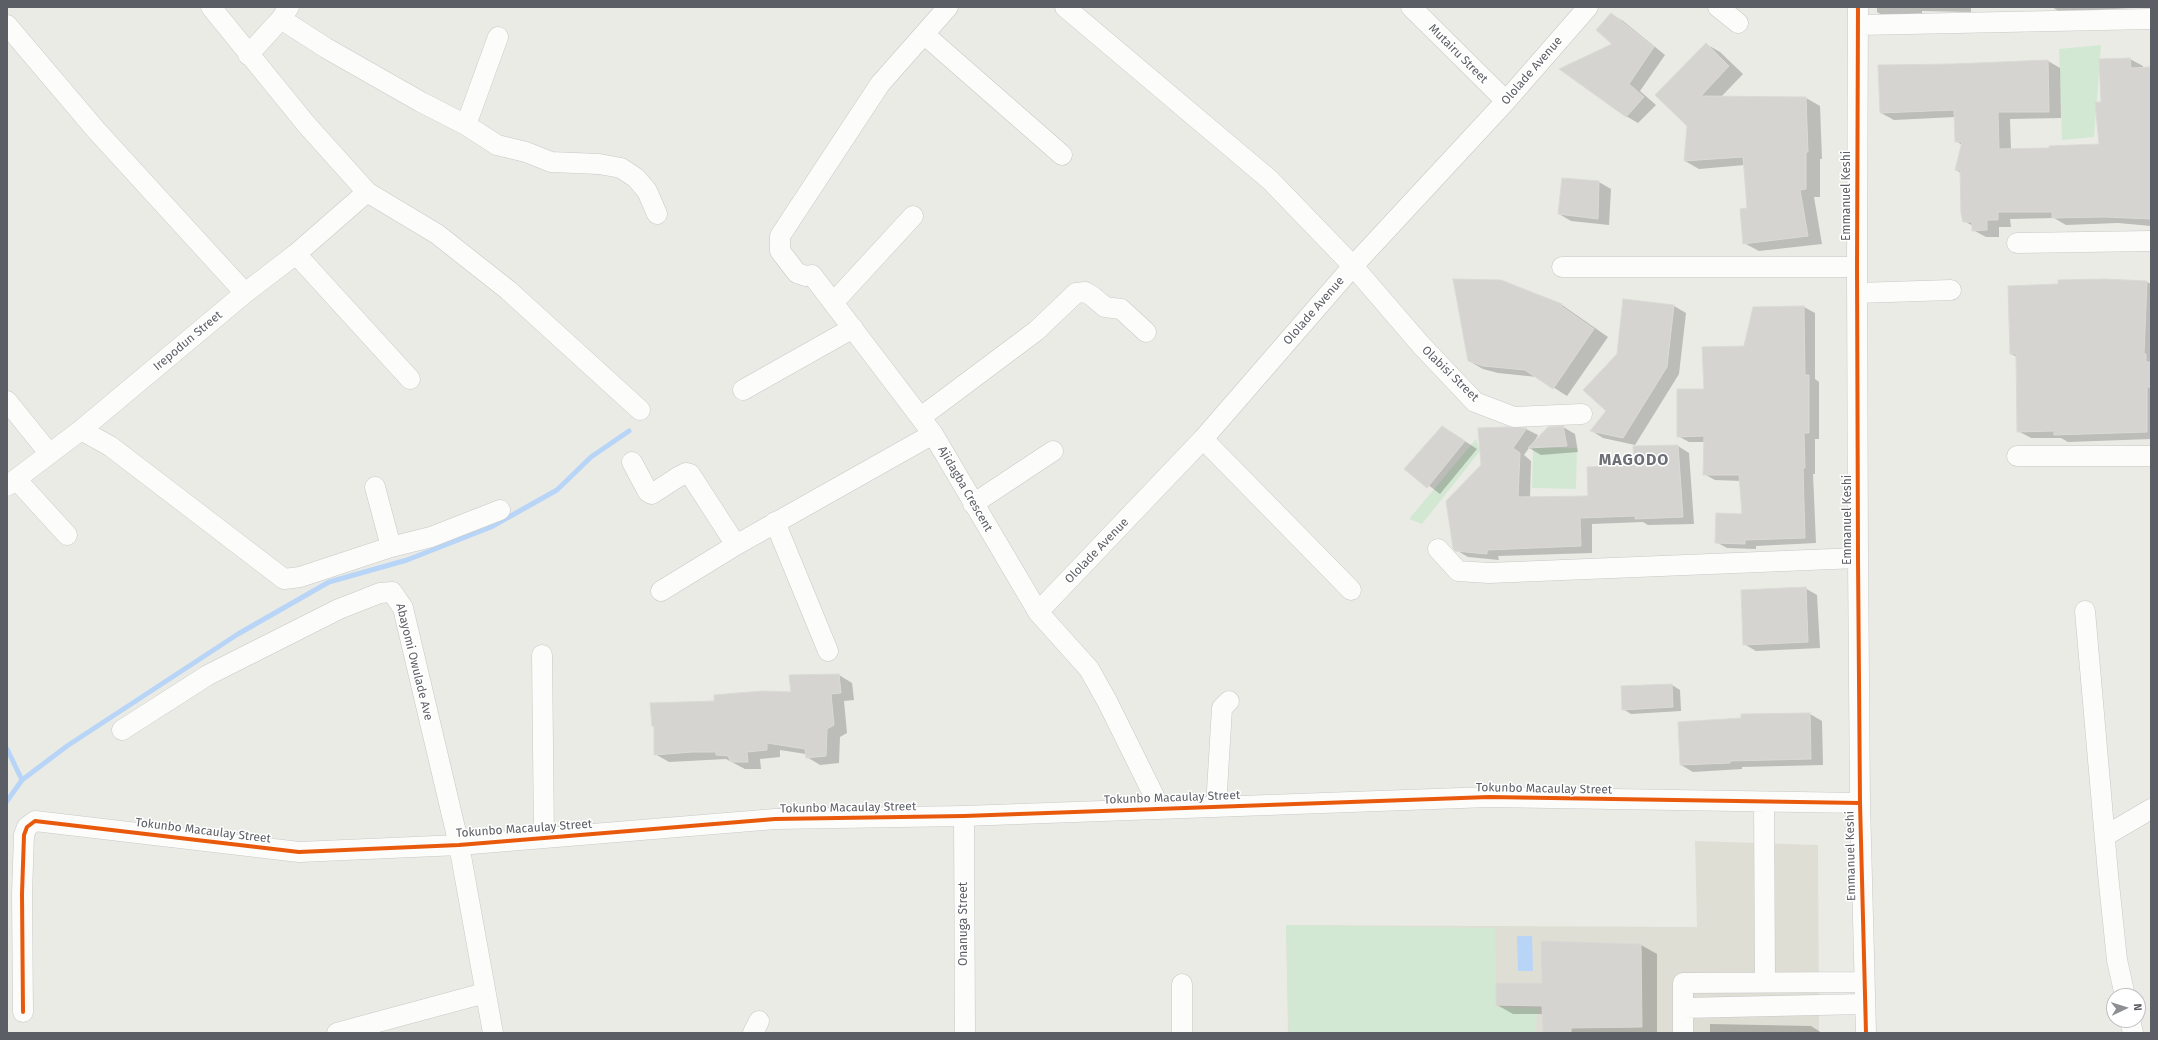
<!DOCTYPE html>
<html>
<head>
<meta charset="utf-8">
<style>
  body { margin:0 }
  #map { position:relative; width:2158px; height:1040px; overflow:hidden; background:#ebebe6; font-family:"Fira Sans",sans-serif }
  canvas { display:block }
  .frame { position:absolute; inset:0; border:8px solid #5b5e64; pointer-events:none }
  .north { position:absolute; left:2106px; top:988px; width:40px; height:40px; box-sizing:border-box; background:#fff; border:1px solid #bdbfc1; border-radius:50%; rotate:86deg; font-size:11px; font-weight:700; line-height:16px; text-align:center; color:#5b5e64 }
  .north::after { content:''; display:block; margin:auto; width:14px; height:18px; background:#8d8f92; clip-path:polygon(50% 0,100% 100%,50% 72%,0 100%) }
</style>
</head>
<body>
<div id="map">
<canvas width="2158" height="1040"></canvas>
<div class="frame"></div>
<div class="north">N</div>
</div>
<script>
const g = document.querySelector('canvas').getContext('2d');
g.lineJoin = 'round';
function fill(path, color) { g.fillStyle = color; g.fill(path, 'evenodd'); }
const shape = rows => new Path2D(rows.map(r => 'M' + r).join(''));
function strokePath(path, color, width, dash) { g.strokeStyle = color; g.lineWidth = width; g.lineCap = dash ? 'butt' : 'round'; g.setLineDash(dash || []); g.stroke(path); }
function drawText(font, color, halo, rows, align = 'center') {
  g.font = font + ' "Fira Sans",sans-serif'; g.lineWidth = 3; g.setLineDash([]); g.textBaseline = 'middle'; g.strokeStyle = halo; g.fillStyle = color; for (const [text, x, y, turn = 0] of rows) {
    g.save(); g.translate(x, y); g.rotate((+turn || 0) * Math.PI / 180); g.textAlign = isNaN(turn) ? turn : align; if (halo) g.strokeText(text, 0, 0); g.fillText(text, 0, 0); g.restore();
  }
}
const education = shape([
  [1695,841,1818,845,1819,1033,1288,1033,1286,925,1697,927]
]);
const green = shape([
  [2101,45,2094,137,2062,140,2059,49],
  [1476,439,1480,451,1422,524,1409,519],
  [1533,447,1577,448,1576,489,1532,488],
  [1286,925,1495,928,1496,1007,1537,1008,1536,1033,1289,1033]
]);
const water = shape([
  [1517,936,1532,936,1533,971,1518,971]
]);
const shadow = shape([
  [1877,7,1971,7,1971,12,1922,11,1922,16,1887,18,1877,12],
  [2052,7,2151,7,2060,12],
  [1611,14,1623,21,1665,55,1640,91,1656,105,1638,123,1626,116],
  [1706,44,1720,52,1743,74,1721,97,1806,98,1820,106,1822,159,1820,159,1820,197,1814,197,1822,244,1759,251,1744,243,1748,209,1745,165,1699,169,1685,161],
  [2130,59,2143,66,2143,68,2151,68,2151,226,2118,223,2066,225,2054,218,2010,219,2011,227,1999,227,1999,237,1986,237,1973,230,1973,226,1964,221,1961,173,1956,170,1962,145,1956,141,1955,117,1894,120,1881,113,1953,65,2048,61,2060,68,2061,118,2010,119,2011,150,2100,145,2102,103],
  [1599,182,1611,189,1609,225,1571,221,1559,214],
  [1502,282,1562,305,1608,337,1567,396,1537,377,1498,373,1483,369,1469,361],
  [2147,282,2151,284,2151,439,2068,442,2061,438,2031,438,2018,431,2017,357,2011,354],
  [1674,306,1686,313,1679,374,1635,445,1603,438,1592,431,1607,411],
  [1804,307,1815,313,1815,379,1819,382,1819,439,1815,439,1815,474,1813,474,1816,543,1756,546,1756,549,1727,548,1716,542,1743,515,1741,481,1715,480,1704,474,1705,442,1689,442,1678,436,1705,390,1745,347,1754,308],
  [1563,427,1575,434,1578,452,1541,455,1529,448,1524,455,1531,461,1530,498,1589,497,1635,466,1678,446,1689,453,1694,524,1648,525,1643,522,1592,524,1592,553,1498,556,1499,560,1468,557,1456,550,1482,466,1479,429,1526,429,1538,435,1533,444],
  [1454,434,1477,449,1440,494,1406,468],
  [1805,588,1817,595,1820,648,1756,651,1744,644],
  [839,675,852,683,854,700,844,701,847,733,840,737,839,763,820,765,807,757,806,754,780,750,780,757,760,759,761,769,745,769,726,759,669,762,655,754,715,702,792,693],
  [1672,685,1680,690,1681,711,1631,714,1623,709,1622,687],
  [1810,714,1822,721,1823,765,1742,767,1742,769,1693,772,1681,765,1742,719],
  [1542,942,1641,945,1657,954,1657,1033,1553,1033,1543,1014,1513,1014,1497,1005,1543,984],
  [1710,1024,1811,1026,1822,1033,1710,1033]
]);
const stream = shape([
  [7,749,22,780],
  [7,801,22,780,67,746,238,634,329,582,407,560,491,527,557,490,591,457,629,431]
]);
const building = shape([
  [1611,13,1654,47,1629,84,1644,97,1626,117,1559,69,1612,44,1596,30,1611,13],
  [1706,43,1729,66,1701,96,1806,97,1808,152,1806,152,1806,189,1800,190,1808,236,1743,244,1740,209,1747,208,1743,157,1684,161,1687,126,1655,95,1706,43],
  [2130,58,2131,68,2151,67,2151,219,2105,217,2052,218,2052,212,1998,212,1998,220,1987,220,1987,230,1972,231,1972,222,1963,222,1961,213,1960,170,1955,170,1962,142,1955,142,1954,110,1880,113,1878,65,1953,64,2048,60,2049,112,1998,112,1999,149,2049,148,2049,146,2099,144,2095,102,2101,102,2099,59,2130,58],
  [1562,178,1599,181,1598,219,1558,214,1562,178],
  [1453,279,1501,280,1562,304,1561,306,1594,329,1553,389,1525,370,1483,366,1468,361,1453,279],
  [2104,279,2147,281,2144,354,2146,354,2146,362,2151,362,2151,387,2147,387,2147,432,2054,435,2054,431,2017,432,2016,354,2010,354,2008,286,2058,284,2058,280,2104,279],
  [1623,299,1674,305,1667,367,1623,438,1590,431,1606,411,1583,390,1617,354,1623,299],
  [1804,306,1805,375,1809,375,1809,433,1804,433,1805,468,1803,468,1805,538,1745,540,1745,544,1715,543,1716,513,1742,514,1739,475,1703,475,1704,436,1677,437,1677,389,1704,389,1702,347,1744,346,1753,307,1804,306],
  [1442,426,1465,441,1427,488,1404,469,1442,426],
  [1563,426,1567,446,1528,448,1548,427,1563,426],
  [1507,427,1527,428,1513,448,1520,453,1518,497,1588,496,1587,467,1634,465,1633,446,1678,445,1683,517,1635,519,1635,516,1580,518,1581,546,1487,550,1487,554,1455,551,1453,548,1446,501,1481,465,1478,428,1507,427],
  [1806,587,1808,642,1743,645,1741,590,1806,587],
  [839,674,841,693,831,694,834,725,827,729,826,756,806,758,805,749,767,743,767,750,747,752,748,762,731,762,728,756,716,755,716,752,692,752,654,755,654,727,652,726,650,703,714,701,714,695,762,691,791,692,789,675,839,674],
  [1672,684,1673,707,1622,710,1621,686,1672,684],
  [1810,713,1811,759,1730,761,1730,763,1680,765,1678,722,1741,718,1741,714,1810,713],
  [1541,941,1641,944,1642,1027,1571,1028,1571,1033,1543,1033,1542,1006,1496,1005,1496,983,1542,983,1541,941]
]);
const minor = shape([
  [211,7,306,124,367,192,437,234,508,290,640,410],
  [948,7,880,84,780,236,780,251,797,273,806,276,812,275,933,434,1038,612,1089,669,1107,701,1160,808],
  [1065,7,1270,180,1353,266,1421,345,1475,402,1514,417,1582,414],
  [1411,7,1506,101],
  [1718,7,1738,23],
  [1858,7,1857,267,1858,558,1860,803,1866,1033],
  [281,19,326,48,421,102,466,125,497,145,526,152,551,162,599,164,621,168,636,178,647,191,657,214],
  [7,25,96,130,245,293],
  [1859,25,2151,19],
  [925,35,1062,155],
  [248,55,281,19,289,7],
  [466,125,498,37],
  [2017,243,2151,241],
  [296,254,410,379],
  [1562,267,1857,267],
  [1857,293,1951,290],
  [833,303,913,216],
  [743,390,853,328],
  [7,401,49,453],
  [921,417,1036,331,1076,293,1085,292,1092,296,1105,307,1121,309,1146,332],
  [81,430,110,446,284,579,300,577,391,547,431,537,500,510],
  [1203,439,1351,590],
  [2017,456,2151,456],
  [632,462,648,492,652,494,678,477,686,473,690,474,736,545,933,434],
  [16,479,67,535],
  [7,486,81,430,245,293,296,254,367,192],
  [375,487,391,547],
  [973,504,1053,451],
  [775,522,828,651],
  [1438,549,1458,571,1489,573,1858,558],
  [661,591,736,545],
  [2085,611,2108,874,2117,960,2125,996],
  [1038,612,1203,439,1353,266,1506,101,1588,7],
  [542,655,544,838],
  [122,730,208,675,339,609,380,593,392,592,403,608,459,845,493,1033],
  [1764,802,1765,982],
  [1216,807,1222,708,1229,701],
  [964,816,965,1033],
  [2105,836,2151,809],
  [1683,1008,1864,1004],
  [23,1012,22,894,24,835,27,827,35,821,299,852,459,845,775,819,964,816,1489,797,1860,803],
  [2130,1020,2133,1033],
  [337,1033,485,993],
  [753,1033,759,1021],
  [1182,1033,1182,984],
  [1683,1033,1683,983,1864,982]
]);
const cycleway = shape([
  [1858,7,1857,267,1858,558,1860,803,1866,1033],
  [23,1012,22,894,24,835,27,827,35,821,299,852,459,845,775,819,964,816,1489,797,1860,803]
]);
const streetNames = [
  ["Mutairu Street",1458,54,45],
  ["Ololade Avenue",1532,71,-49],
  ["Emmanuel Keshi",1847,196,-90],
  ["Ololade Avenue",1314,311,-49],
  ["Irepodun Street",188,341,-40],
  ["Olabisi Street",1450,374,44],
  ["Ajidagba Crescent",965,489,60],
  ["Emmanuel Keshi",1848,520,-90],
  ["Ololade Avenue",1097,551,-46],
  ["Abayomi Owulade Ave",414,662,76],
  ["Tokunbo Macaulay Street",1544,789,1],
  ["Tokunbo Macaulay Street",1172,798,-2],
  ["Tokunbo Macaulay Street",848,808,-1],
  ["Tokunbo Macaulay Street",524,829,-4],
  ["Tokunbo Macaulay Street",203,831,7],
  ["Emmanuel Keshi",1851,856,-91],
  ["Onanuga Street",964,924,-90]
];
const districtNames = [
  ["MAGODO",1634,461]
];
fill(education, '#dfded5');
fill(green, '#d3e8d3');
fill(water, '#b8d5f8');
fill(shadow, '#0003');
strokePath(stream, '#b8d5f8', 5);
fill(building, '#d5d4d1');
strokePath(building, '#dadad5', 1);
strokePath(minor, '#c7c8c6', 21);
strokePath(minor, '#fcfcfb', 20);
strokePath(cycleway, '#e8590c', 4);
drawText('12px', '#5b5e64', '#fff', streetNames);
g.letterSpacing = '1px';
drawText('bold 16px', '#6c7076', '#fff', districtNames);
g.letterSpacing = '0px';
</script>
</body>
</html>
